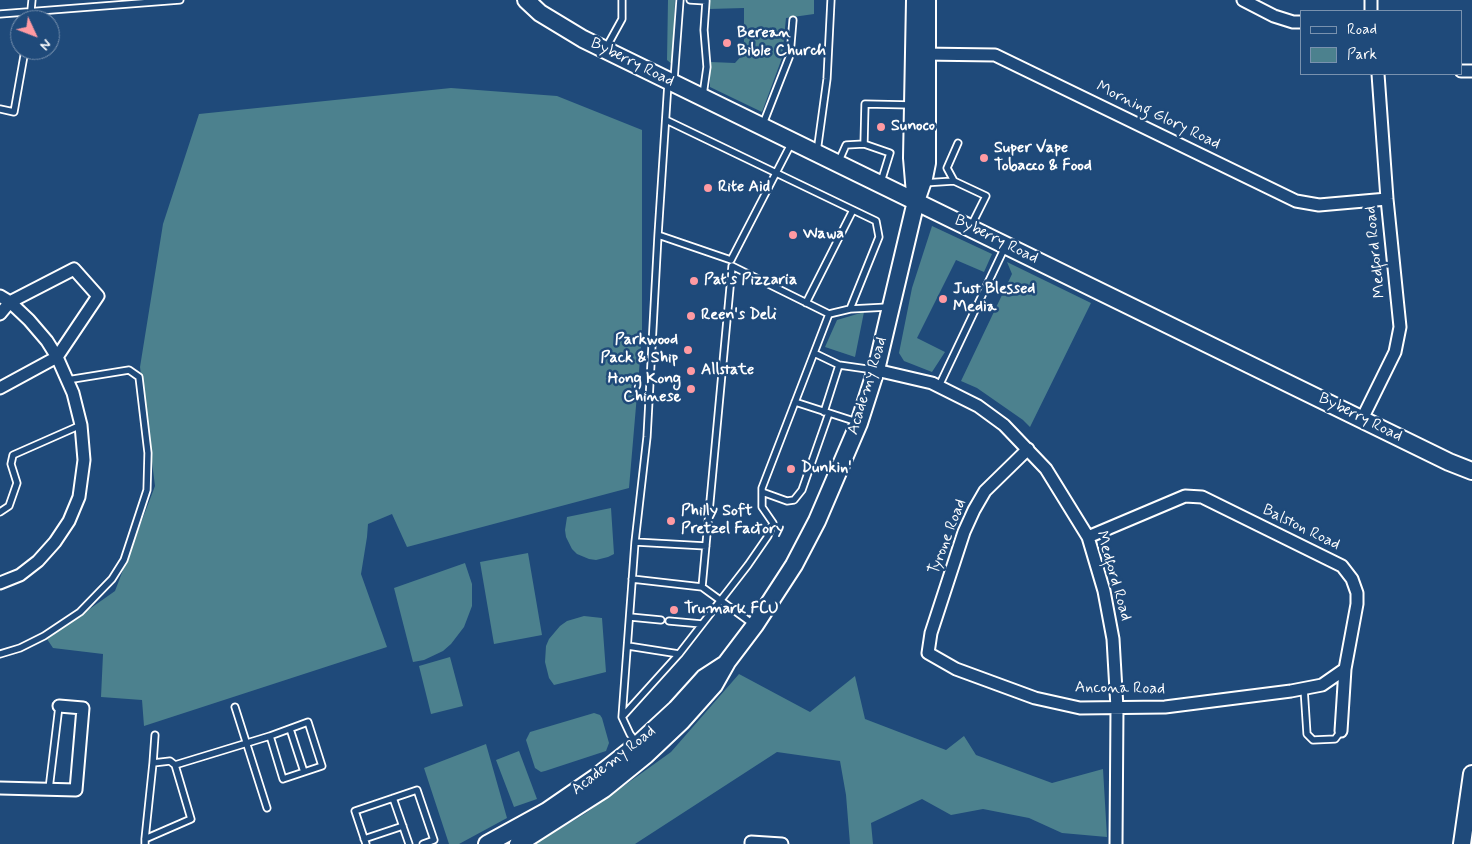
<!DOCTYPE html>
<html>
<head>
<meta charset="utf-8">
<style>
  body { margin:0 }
  #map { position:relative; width:1472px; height:844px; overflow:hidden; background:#1f4a7a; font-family:Mynerve,sans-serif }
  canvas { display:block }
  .legend { position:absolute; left:1300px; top:10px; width:162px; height:65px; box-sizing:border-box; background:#1f4a7a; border:1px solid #7992af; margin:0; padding:6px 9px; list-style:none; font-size:15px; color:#fff }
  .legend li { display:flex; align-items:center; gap:10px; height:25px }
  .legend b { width:25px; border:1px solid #7992af }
  .north { position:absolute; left:10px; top:10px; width:50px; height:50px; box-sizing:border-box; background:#1f4a7a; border:1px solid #7992af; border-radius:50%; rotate:133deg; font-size:14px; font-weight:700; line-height:20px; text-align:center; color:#fff }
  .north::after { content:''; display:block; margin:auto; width:18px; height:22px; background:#ff9aa2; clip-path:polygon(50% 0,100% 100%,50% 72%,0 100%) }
</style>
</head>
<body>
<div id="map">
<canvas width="1472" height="844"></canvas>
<ul class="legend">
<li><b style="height:6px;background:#1f4a7a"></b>Road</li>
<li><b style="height:14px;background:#4c818e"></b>Park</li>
</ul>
<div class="north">N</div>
</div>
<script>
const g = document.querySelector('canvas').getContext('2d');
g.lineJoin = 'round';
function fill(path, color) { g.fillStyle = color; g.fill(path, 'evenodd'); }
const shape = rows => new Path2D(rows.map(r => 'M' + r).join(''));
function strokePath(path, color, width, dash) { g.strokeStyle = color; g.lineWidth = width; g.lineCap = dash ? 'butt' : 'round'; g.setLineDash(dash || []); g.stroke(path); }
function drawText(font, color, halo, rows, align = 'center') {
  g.font = font + ' Mynerve,sans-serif'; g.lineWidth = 5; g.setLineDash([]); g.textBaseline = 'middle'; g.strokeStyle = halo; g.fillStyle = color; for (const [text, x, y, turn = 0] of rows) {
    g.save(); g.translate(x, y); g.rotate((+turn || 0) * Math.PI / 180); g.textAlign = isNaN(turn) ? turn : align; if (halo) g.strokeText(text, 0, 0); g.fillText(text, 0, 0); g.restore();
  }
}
const green = shape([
  [668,0,675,0,673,65,667,60],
  [709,0,814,0,814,14,786,18,782,58,762,112,710,87,710,62,735,63,744,53,744,8,709,9],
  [451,88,557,96,642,130,642,336,629,488,407,547,392,514,368,524,367,537,361,574,387,647,144,726,142,700,101,697,103,654,53,648,47,639,115,591,155,486,140,367,163,224,199,114],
  [932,226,992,254,984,272,956,260,917,338,945,352,932,372,904,361,899,353,912,288],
  [1007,262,1091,303,1030,427,1023,420,977,388,961,381,1012,274],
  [864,312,855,357,825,347,837,320],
  [611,508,614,554,608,557,596,560,589,559,577,554,572,549,566,537,565,530,567,517],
  [528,553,542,635,494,644,480,562],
  [465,563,472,584,472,606,464,627,451,644,443,651,424,660,413,662,394,588],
  [584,616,602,618,606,672,554,685,549,678,545,662,546,646,549,639,560,626,567,621],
  [450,657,463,706,431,714,419,666],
  [739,674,810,712,855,676,865,719,946,750,964,736,976,755,1052,783,1103,769,1107,837,1062,833,1029,818,983,809,951,815,922,799,871,823,873,844,850,844,846,795,840,761,777,752,635,844,535,844,586,813,671,752],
  [594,713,600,715,602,718,609,743,606,751,545,771,541,772,535,768,526,740,530,732],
  [486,744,507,818,459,844,449,844,424,768],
  [519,751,537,799,514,807,496,760]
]);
const lane = shape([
  [690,0,706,1,704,30,707,67,703,95],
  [0,14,180,0],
  [30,20,32,0],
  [606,48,622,19,622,0],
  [674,80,680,0],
  [668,83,658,235,731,260,792,142],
  [0,109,14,112,25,50],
  [666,120,876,221,879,237,850,309,829,314,732,266,702,587,753,624],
  [763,124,790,55,793,20],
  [958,143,947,168,954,181,986,196,971,226],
  [817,152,827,79,831,0],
  [838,163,846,145,864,144],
  [881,182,890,153,864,144,865,104,912,105],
  [923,183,954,181],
  [806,303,853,210],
  [850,309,888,307],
  [814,353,839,365,874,370],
  [939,386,1005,247],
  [795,402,857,422],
  [824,412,839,365],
  [762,492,787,501,794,500,802,490,829,413],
  [0,512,9,506,17,483,11,464,13,455,81,425],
  [635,542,706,546],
  [632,579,702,587],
  [630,617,661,620],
  [669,621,702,624],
  [628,646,679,654],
  [0,654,20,648,44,636,80,612,112,579,124,560,147,490,148,453,139,377,129,370,67,380],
  [1304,688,1307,734,1313,740,1335,739,1341,731],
  [235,707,267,808],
  [623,716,679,654,748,565,768,536,773,523,762,507,762,488,829,314],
  [290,729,304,772],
  [636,742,630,734,622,717,635,542,647,437,658,235],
  [153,763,155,735],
  [175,765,270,736,283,779,322,766,308,722,270,736],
  [49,789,59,706],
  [393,798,409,844],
  [364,839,403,826],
  [145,844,145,839,153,763,170,761,175,765,191,819,145,839],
  [366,844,355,811,417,790,434,840,423,844]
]);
const street = shape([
  [1243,0,1274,16,1293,22,1301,22],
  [1371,0,1371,11],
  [922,54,995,55,1296,201,1319,205,1387,199],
  [1461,71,1472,71],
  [0,296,10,302,29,320,47,341,57,357,73,393,81,425,84,460,79,497,69,521,55,542,38,561,20,575,0,583],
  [0,314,10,302,74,269,98,296,57,357,0,388],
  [876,370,932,383,978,406,1004,425,1046,469,1088,537,1104,591,1113,639,1117,708,1116,844],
  [1362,419,1395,352,1400,327,1387,199,1378,74],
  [1028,449,985,491,974,510,964,532,931,633,928,653,956,669,1035,698,1080,708,1165,707,1291,691,1322,685,1345,669],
  [1088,537,1185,496,1202,497,1342,566,1352,579,1357,593,1357,604,1345,669,1341,731],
  [0,788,76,790,83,708,59,706],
  [751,844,751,842,782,844]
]);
const secondary = shape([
  [526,0,540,13,583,39,1449,462,1472,471],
  [915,0,912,158,915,194],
  [487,844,547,811,595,778,638,744,676,709,704,678,724,665],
  [518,844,604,789,646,755,681,722,714,685,727,662,755,625,794,565,817,521,859,423,876,370,916,201,924,178,927,163,927,0],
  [1462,844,1472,774]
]);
const markers = [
  [727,43,5,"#ff9aa2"],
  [881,127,5,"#ff9aa2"],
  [984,158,5,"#ff9aa2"],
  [708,188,5,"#ff9aa2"],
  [793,235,5,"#ff9aa2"],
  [694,281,5,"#ff9aa2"],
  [943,299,5,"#ff9aa2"],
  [691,316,5,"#ff9aa2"],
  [688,350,5,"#ff9aa2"],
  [691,371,5,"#ff9aa2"],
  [691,389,5,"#ff9aa2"],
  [791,469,5,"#ff9aa2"],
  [671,521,5,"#ff9aa2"],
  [674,610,5,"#ff9aa2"]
];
const poiNames = [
  ["Berean",737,34],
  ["Bible Church",737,52],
  ["Sunoco",891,127],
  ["Super Vape",994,149],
  ["Tobacco & Food",994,167],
  ["Rite Aid",718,188],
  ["Wawa",803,235],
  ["Pat's Pizzaria",704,281],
  ["Just Blessed",953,290],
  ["Media",953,308],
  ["Reen's Deli",701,316],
  ["Parkwood",678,341,"right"],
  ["Pack & Ship",678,359,"right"],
  ["Allstate",701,371],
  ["Hong Kong",681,380,"right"],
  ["Chinese",681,398,"right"],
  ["Dunkin'",801,469],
  ["Philly Soft",681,512],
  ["Pretzel Factory",681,530],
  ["Trumark FCU",684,610]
];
const streetNames = [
  ["Byberry Road",632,63,26],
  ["Morning Glory Road",1158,116,26],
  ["Byberry Road",996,240,26],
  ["Medford Road",1376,252,-96],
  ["Academy Road",868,386,-73],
  ["Byberry Road",1360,418,26],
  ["Balston Road",1301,528,26],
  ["Tyrone Road",948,537,-69],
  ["Medford Road",1113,576,74],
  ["Ancona Road",1120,689,1],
  ["Academy Road",614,761,-38]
];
fill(green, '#4c818e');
strokePath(lane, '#fff', 9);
strokePath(street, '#fff', 15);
strokePath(secondary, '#fff', 20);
strokePath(lane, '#1f4a7a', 5.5);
strokePath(street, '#1f4a7a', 11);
strokePath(secondary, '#1f4a7a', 16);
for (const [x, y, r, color] of markers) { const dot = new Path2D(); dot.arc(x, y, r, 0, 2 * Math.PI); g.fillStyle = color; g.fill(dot); strokePath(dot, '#1f4a7a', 2); }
drawText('bold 16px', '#fff', '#1f4a7a', poiNames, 'left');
drawText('16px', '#fff', '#1f4a7a', streetNames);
</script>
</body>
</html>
